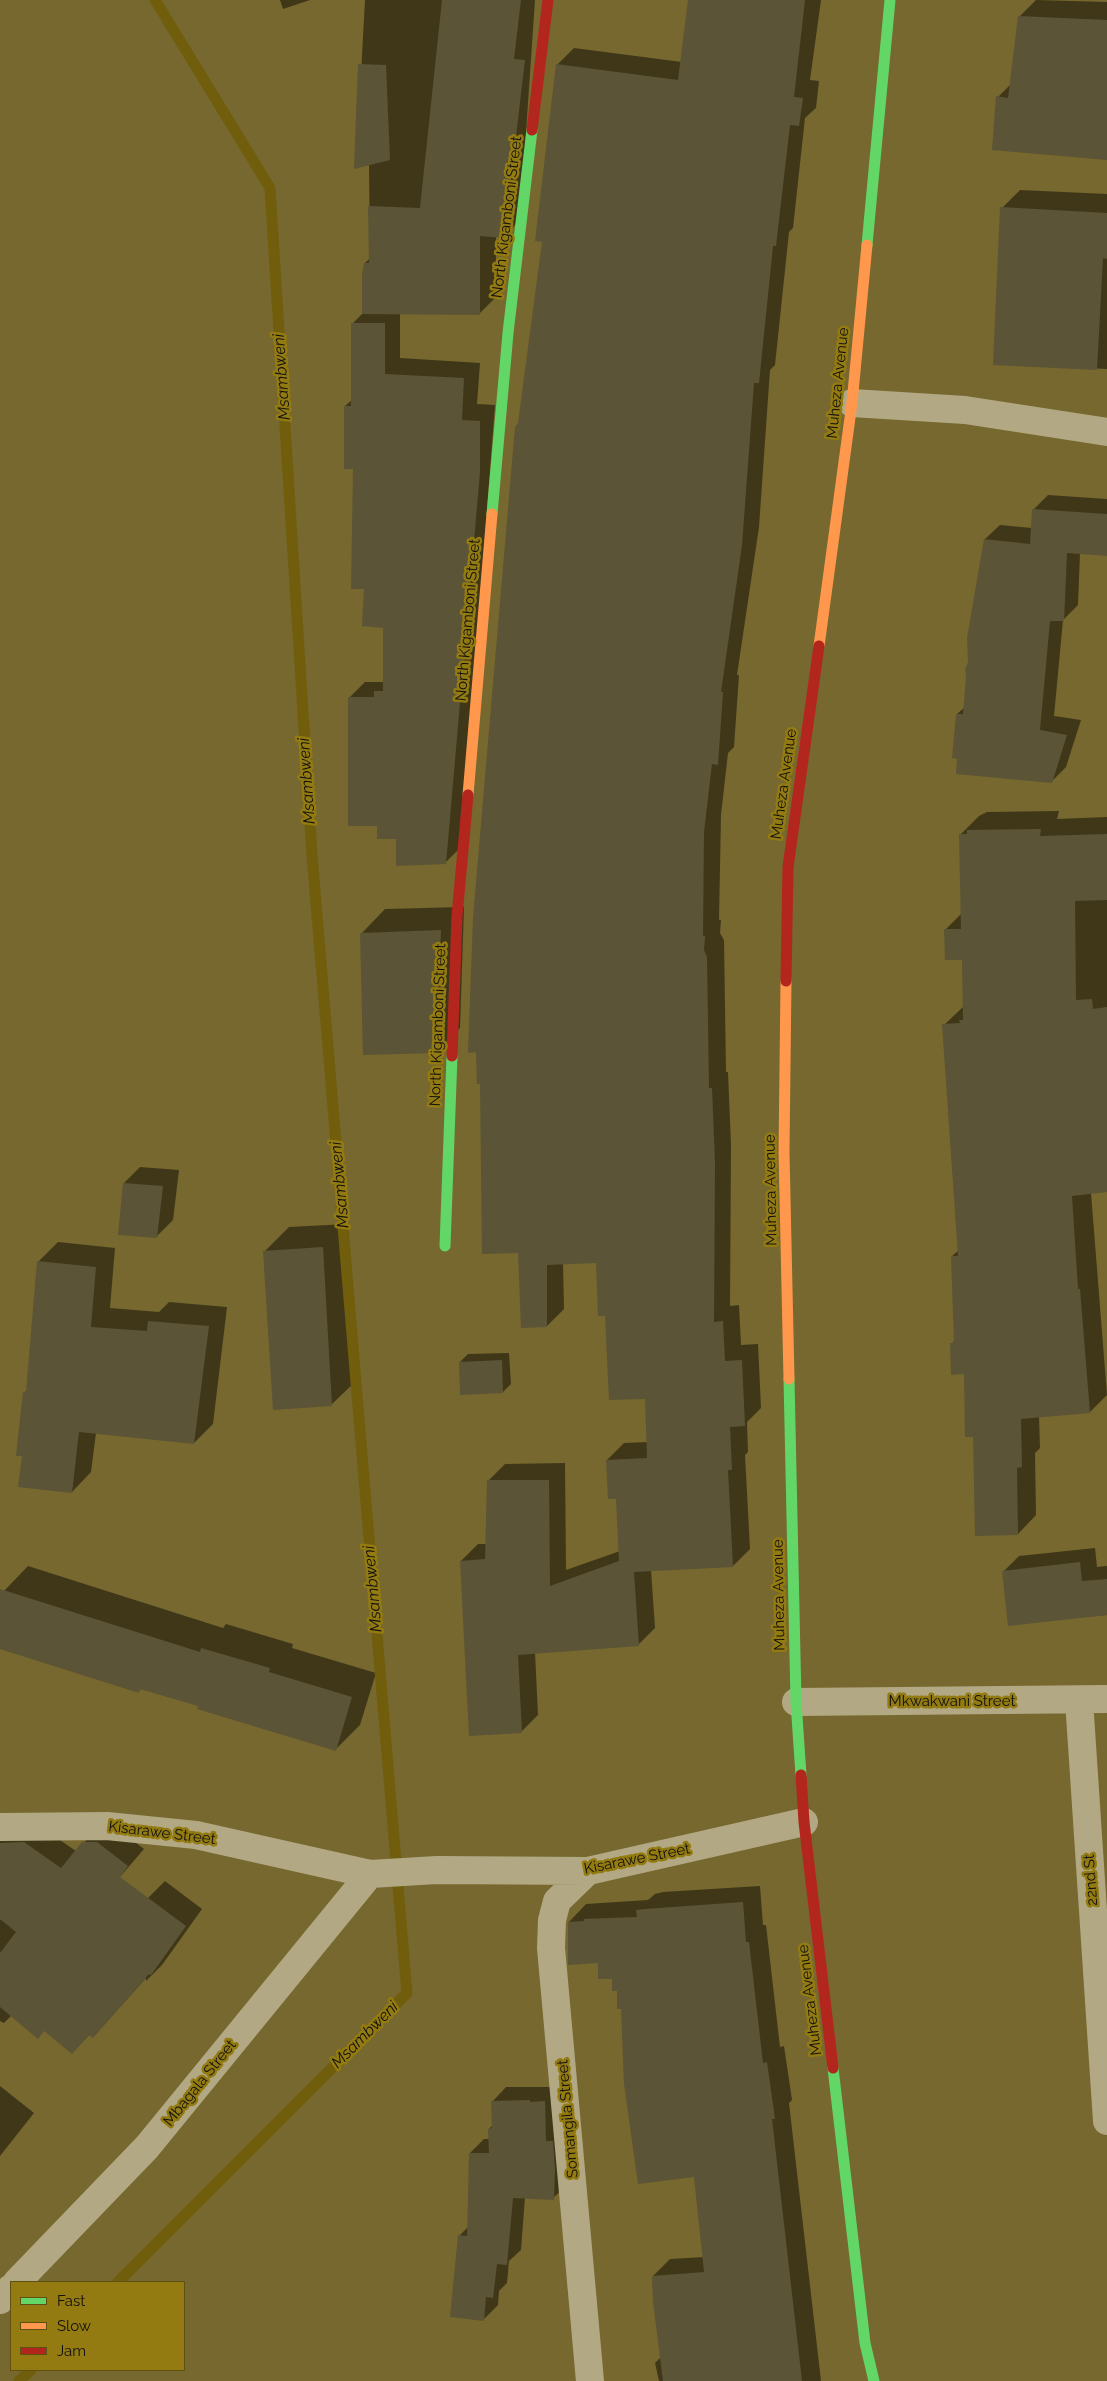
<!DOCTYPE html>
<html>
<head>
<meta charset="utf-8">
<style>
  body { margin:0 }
  #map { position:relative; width:1107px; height:2381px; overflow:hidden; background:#76682e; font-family:Raleway,sans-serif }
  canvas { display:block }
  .legend { position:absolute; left:10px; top:2281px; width:175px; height:90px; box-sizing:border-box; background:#937b11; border:1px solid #5f5111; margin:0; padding:6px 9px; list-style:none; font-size:15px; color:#111 }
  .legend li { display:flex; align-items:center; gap:10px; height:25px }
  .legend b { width:25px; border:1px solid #5f5111 }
</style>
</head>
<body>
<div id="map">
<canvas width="1107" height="2381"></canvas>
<ul class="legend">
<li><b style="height:6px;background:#63d668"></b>Fast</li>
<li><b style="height:6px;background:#ff974d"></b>Slow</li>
<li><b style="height:6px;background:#b3261e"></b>Jam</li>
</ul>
</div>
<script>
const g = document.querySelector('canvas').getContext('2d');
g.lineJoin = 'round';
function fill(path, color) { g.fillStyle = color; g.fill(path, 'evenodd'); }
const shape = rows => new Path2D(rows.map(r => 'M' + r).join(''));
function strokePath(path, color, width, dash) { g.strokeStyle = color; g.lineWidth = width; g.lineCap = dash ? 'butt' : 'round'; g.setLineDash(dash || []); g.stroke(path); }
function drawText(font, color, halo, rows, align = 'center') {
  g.font = font + ' Raleway,sans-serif'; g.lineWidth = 5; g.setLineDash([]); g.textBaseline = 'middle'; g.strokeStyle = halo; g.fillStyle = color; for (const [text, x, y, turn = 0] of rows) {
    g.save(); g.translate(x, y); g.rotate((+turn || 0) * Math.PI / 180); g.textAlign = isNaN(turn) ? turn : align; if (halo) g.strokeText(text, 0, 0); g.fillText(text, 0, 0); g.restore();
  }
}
const shadow = shape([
  [280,0,310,0,283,9],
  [365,0,535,0,520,220,503,237,496,236,496,297,479,314,400,313,400,358,480,363,477,404,495,405,461,847,445,863,397,838,378,825,349,698,365,682,384,682,384,627,366,588,354,468,345,406,353,399,352,324,363,313,365,263,370,258,369,164,356,167],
  [689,0,821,0,810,80,819,81,816,108,805,118,793,228,789,232,775,365,770,370,759,527,737,675,739,675,734,747,728,753,721,815,719,920,721,920,720,933,724,940,726,1072,728,1072,731,1145,730,1306,739,1305,741,1345,758,1344,761,1408,747,1422,748,1452,745,1455,750,1549,733,1566,651,1570,655,1628,638,1645,535,1652,538,1715,521,1732,461,1561,478,1544,487,1544,488,1481,505,1464,565,1463,566,1570,620,1551,618,1497,607,1460,624,1443,648,1442,646,1398,606,1315,597,1262,563,1263,564,1309,547,1326,519,424,543,240,557,65,574,48,682,62],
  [1036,0,1107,2,1107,159,998,97,1011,84,1019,17],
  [1020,190,1107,194,1107,369,994,364,1002,208],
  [1048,495,1107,499,1107,554,1080,553,1078,605,1063,620,1054,716,1081,720,1066,767,1051,782,958,758,957,714,965,707,985,539,1000,525,1032,528,1033,510],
  [1059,811,1057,819,1107,817,1107,1191,1091,1193,1107,1395,1090,1412,1039,1416,1040,1448,1035,1453,1036,1515,1018,1534,974,1436,965,1373,952,1344,955,1340,952,1256,959,1250,944,1025,964,1006,963,958,945,930,962,913,960,835,979,816,987,812],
  [464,907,460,1028,436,1052,361,934,385,909],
  [140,1167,179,1170,173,1220,156,1237,124,1183],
  [347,1224,356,1381,331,1405,265,1251,289,1227],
  [58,1242,115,1248,110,1308,159,1312,169,1302,227,1307,213,1424,194,1443,96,1433,91,1472,72,1492,23,1455,24,1393,27,1390,38,1262],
  [509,1353,511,1384,503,1392,460,1362,468,1354],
  [1095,1548,1097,1567,1107,1566,1107,1615,1009,1624,1004,1571,1019,1556],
  [28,1566,223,1628,226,1624,293,1644,292,1648,376,1673,360,1725,336,1749,200,1705,141,1689,138,1691,0,1648,0,1603,4,1591],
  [100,1826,114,1826,144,1849,107,1892,0,1883,0,1829,41,1827,76,1851],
  [165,1881,202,1909,162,1965,146,1981,146,1978,93,2037,90,2034,72,2053,45,2030,12,2015,4,2023,0,2021,0,1920,147,1915,148,1898],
  [760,1886,763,1925,766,1925,780,2047,784,2046,792,2100,789,2103,821,2381,659,2381,655,2363,661,2357,653,2276,670,2259,704,2257,695,2176,622,2007,613,1977,599,1962,569,1964,569,1922,586,1904,648,1900,655,1894,663,1892],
  [0,2086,34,2113,0,2156],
  [506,2087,559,2087,568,2184,553,2198,525,2197,521,2250,509,2261,507,2283,499,2291,498,2305,484,2319,459,2236,468,2227,470,2153,484,2139,490,2139,489,2129,493,2125,492,2102]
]);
const stream = shape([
  [118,2282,407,1993,312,855,270,188,155,0],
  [19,2381,31,2370]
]);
const building = shape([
  [442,0,521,0,514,59,525,60,504,238,480,236,480,315,362,314,362,275,364,263,369,263,368,206,420,208],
  [688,0,805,0,794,97,803,98,799,126,790,125,776,246,773,246,759,383,754,383,742,545,721,692,723,692,718,765,712,764,704,832,703,936,705,936,704,950,707,957,709,1088,712,1088,715,1163,714,1322,723,1321,725,1361,742,1360,745,1426,730,1427,732,1470,728,1470,733,1567,634,1572,639,1646,518,1655,522,1733,469,1736,460,1561,485,1559,487,1480,549,1480,550,1586,619,1561,616,1499,608,1499,606,1460,647,1458,645,1399,609,1400,605,1316,598,1316,596,1263,547,1265,547,1327,521,1328,518,1253,482,1254,480,1084,477,1084,476,1052,468,1053,473,917,515,427,518,423,542,242,535,241,556,64,678,80],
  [1018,16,1107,20,1107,160,992,150,996,96,1008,98],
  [358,64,386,65,390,160,354,169],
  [1000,207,1107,213,1107,259,1103,258,1097,370,993,365],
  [351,323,385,323,385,374,464,378,462,420,480,421,480,472,446,864,396,866,396,839,377,839,377,826,348,826,348,697,374,697,374,691,383,691,383,628,362,626,364,589,351,589,353,469,344,469,344,406,351,406],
  [1032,509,1107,514,1107,556,1067,553,1064,621,1050,621,1040,730,1067,735,1052,783,956,774,957,759,952,758,956,714,963,714,966,677,965,669,968,662,967,638,984,539,1030,544],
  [1041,829,1040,836,1107,834,1107,900,1075,901,1076,1000,1092,999,1093,1009,1107,1007,1107,1192,1072,1196,1078,1289,1080,1289,1090,1413,1021,1419,1022,1467,1017,1468,1018,1535,975,1536,973,1437,965,1437,964,1374,951,1375,950,1343,954,1343,951,1256,958,1256,942,1024,960,1023,959,1020,963,1020,962,960,945,960,944,929,961,929,959,834,967,834,967,830],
  [441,930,436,1053,363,1055,360,933],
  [123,1183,163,1186,157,1238,118,1235],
  [323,1247,332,1406,273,1410,263,1251],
  [37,1261,96,1267,91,1327,147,1331,148,1321,209,1326,194,1444,79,1432,72,1493,18,1487,22,1456,16,1456,23,1392,26,1392],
  [502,1360,503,1393,460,1395,459,1362],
  [1080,1562,1082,1581,1107,1579,1107,1615,1008,1626,1002,1571],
  [0,1589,200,1652,201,1648,270,1668,269,1672,352,1697,336,1751,197,1709,198,1706,140,1689,139,1693,0,1649],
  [24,1842,61,1868,82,1842,97,1842,128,1866,120,1877,186,1926,151,1975,149,1974,93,2038,89,2035,72,2054,44,2031,38,2039,0,2007,0,1953,16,1932,0,1919,0,1843],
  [743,1902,746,1942,749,1942,763,2063,767,2062,775,2119,772,2119,802,2381,663,2381,653,2302,652,2276,704,2272,694,2177,638,2184,624,2084,621,2009,617,2009,617,1991,612,1991,612,1979,598,1979,598,1963,568,1965,568,1922,584,1921,584,1919,637,1917,636,1910,645,1909],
  [530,2100,530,2102,545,2101,546,2141,553,2141,555,2170,554,2200,513,2198,507,2265,497,2264,493,2298,486,2297,484,2321,450,2317,458,2235,467,2236,469,2153,489,2153,488,2129,492,2128,491,2101]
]);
const street = shape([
  [852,403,965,410,1107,432],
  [1079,1700,1107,2121],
  [796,1702,1107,1699],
  [0,1827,107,1826,196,1835,370,1874,437,1870,588,1871,804,1822],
  [588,1871,557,1901,552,1920,551,1948,590,2381],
  [17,2282,147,2147,370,1874],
  [0,2300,11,2288]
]);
const fast = shape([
  [867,245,890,0],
  [492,514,508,333,532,130],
  [445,1246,452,1056],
  [789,1379,796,1702,801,1775],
  [833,2068,865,2343,874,2381]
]);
const slow = shape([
  [819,646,852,403,867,245],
  [468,795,492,514],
  [786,981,784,1152,789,1379]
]);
const jam = shape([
  [532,130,548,0],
  [786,981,788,867,819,646],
  [452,1056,457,916,468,795],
  [801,1775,804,1822,833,2068]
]);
const streetNames = [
  ["North Kigamboni Street",507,217,-83],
  ["Muheza Avenue",838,383,-84],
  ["North Kigamboni Street",468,620,-85],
  ["Muheza Avenue",784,784,-82],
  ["North Kigamboni Street",438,1025,-88],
  ["Muheza Avenue",771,1190,-91],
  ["Muheza Avenue",779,1595,-91],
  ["Mkwakwani Street",952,1701],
  ["Kisarawe Street",162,1833,7],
  ["Kisarawe Street",637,1859,-11],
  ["22nd St",1091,1880,-94],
  ["Muheza Avenue",810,2000,-97],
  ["Mbagala Street",200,2083,-51],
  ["Somangila Street",568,2119,-95]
];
const waterNames = [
  ["Msambweni",282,377,-94],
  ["Msambweni",307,781,-94],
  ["Msambweni",340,1185,-95],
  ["Msambweni",373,1589,-95],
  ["Msambweni",365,2035,-45]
];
fill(shadow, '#0007');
strokePath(stream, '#705e0d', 11);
fill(building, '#5c5436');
strokePath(street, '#b2a984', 28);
strokePath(fast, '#63d668', 11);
strokePath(slow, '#ff974d', 11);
strokePath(jam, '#b3261e', 11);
drawText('15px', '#111', '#937b11', streetNames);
drawText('italic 16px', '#111', '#937b11', waterNames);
</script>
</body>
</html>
